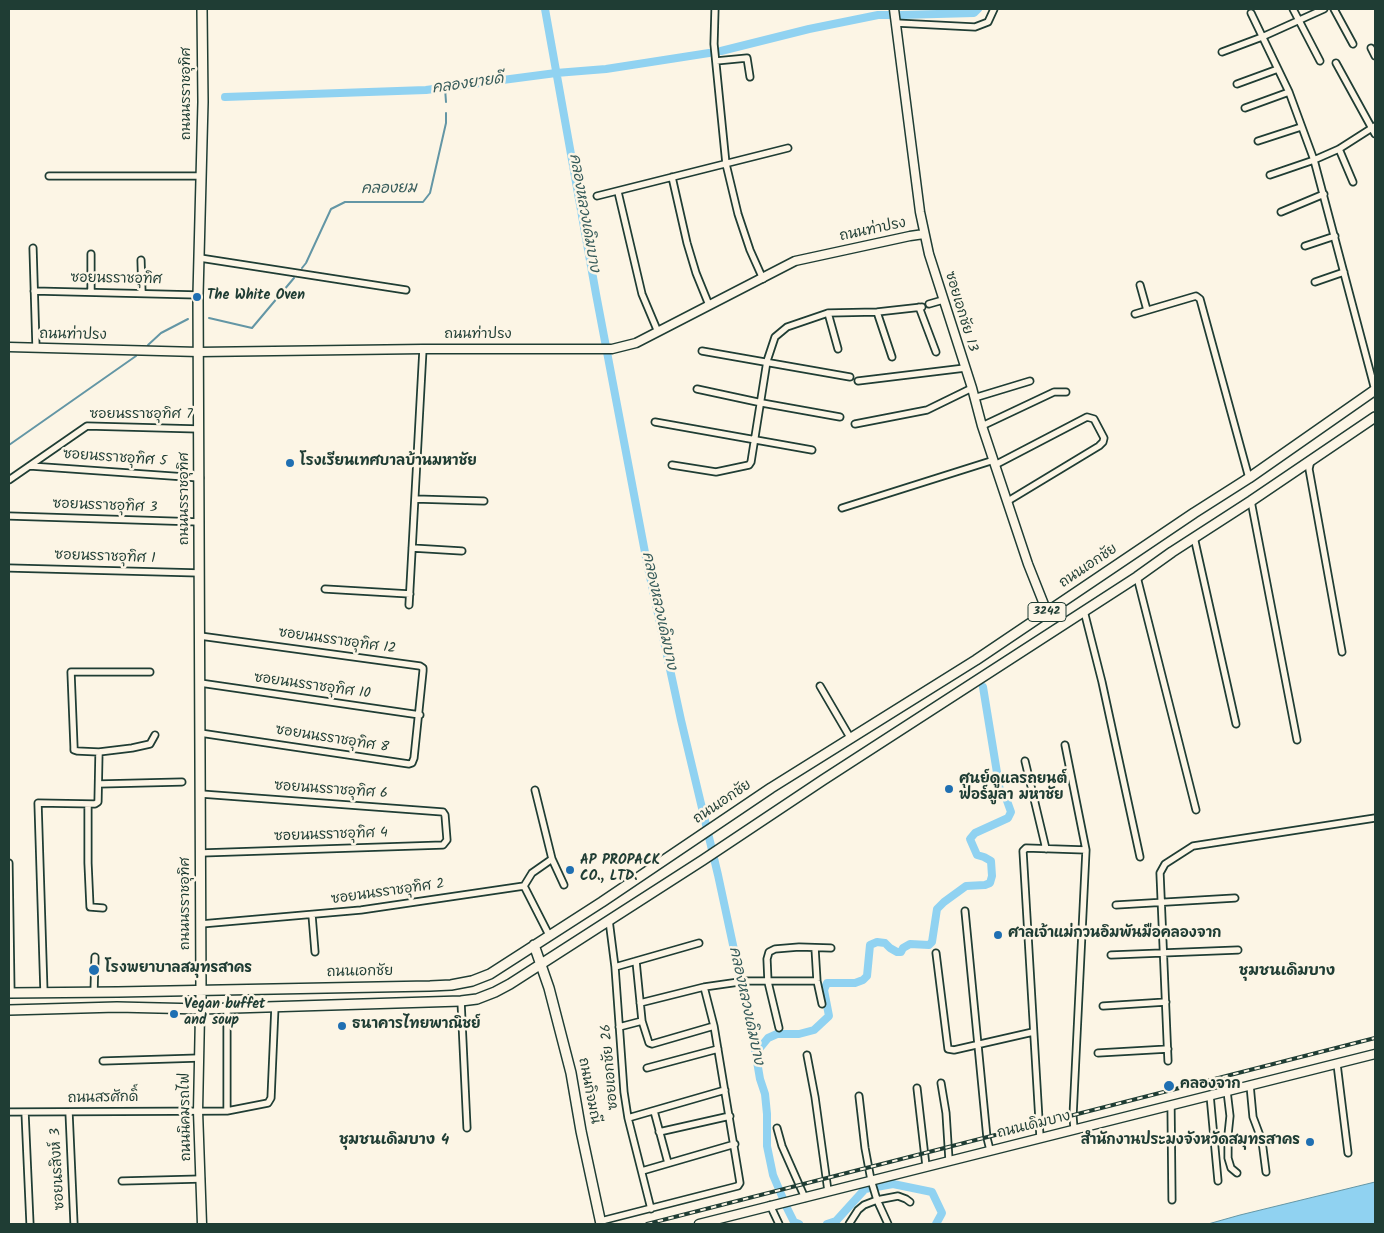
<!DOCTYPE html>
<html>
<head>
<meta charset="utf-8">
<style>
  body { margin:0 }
  #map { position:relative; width:1384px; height:1233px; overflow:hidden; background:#fcf5e5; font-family:Kalam,sans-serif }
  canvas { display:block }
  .frame { position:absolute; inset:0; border:10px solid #1f3d34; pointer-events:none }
</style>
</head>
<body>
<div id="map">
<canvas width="1384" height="1233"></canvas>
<div class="frame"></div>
</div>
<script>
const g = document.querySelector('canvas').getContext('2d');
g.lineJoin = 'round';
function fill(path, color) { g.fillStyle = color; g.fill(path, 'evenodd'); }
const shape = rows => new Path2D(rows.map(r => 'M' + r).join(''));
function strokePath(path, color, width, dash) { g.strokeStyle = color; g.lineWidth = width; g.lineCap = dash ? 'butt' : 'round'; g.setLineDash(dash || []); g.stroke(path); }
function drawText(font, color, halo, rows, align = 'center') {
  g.font = font + ' Kalam,"Playpen Sans Thai",sans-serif'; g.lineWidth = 5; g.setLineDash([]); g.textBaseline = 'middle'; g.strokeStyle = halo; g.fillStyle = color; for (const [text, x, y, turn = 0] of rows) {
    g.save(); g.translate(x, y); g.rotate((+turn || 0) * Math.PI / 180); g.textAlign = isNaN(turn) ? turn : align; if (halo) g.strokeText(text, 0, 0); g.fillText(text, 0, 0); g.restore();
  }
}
const water = shape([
  [1375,1182,1375,1224,1208,1224,1240,1215,1375,1182]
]);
const stream = shape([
  [445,88,446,102],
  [302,268,306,263,331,209,345,202,423,202,430,193,446,123,446,113],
  [209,318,252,328,294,278],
  [148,345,161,333,188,319],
  [9,445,136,356]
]);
const canal = shape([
  [545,9,596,294,647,563,681,720,718,875,753,1038,760,1079,765,1094,767,1114,767,1146,773,1175,787,1208,794,1222,799,1224],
  [901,15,974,13,978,9],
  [721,51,809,29,878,15,889,15],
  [225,97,426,90,556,73,606,69,709,53],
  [755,1054,768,1038,777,1034,799,1034,814,1030,829,1016,824,990,827,983,855,983,863,980,867,976,870,945,877,942,885,943,890,948,897,952,901,952,903,948,910,944,929,945,932,942,937,909,944,902,966,886,985,885,990,883,992,876,991,861,984,857,977,855,970,839,975,833,1008,818,1011,812,1006,798,1000,791,983,687],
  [827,1224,836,1221,865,1189,893,1184,932,1192,942,1213,936,1224]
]);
const minor = shape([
  [715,9,714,44,726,164,738,214,750,250,763,279],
  [1293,9,1320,61],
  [1334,9,1353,44],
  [1251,13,1289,92,1314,160,1375,390],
  [896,23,975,27,988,22,994,9],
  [1371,48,1375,56],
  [1222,52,1262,37,1324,9],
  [716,61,747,58,750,77],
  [1336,63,1375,134],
  [1237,84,1278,69],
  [1245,108,1289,92],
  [1258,141,1301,127],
  [1339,149,1353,182],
  [1270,175,1314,160,1339,149,1375,126],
  [49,176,200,176],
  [672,177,687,243,696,273,709,305],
  [618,192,642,294,658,332],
  [597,196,788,148],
  [1281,212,1324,194],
  [1305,246,1335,236],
  [33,248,36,347],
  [200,258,406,290],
  [141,260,142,293],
  [1315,282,1344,272],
  [1140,285,1147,310],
  [34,291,198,295],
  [91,292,91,254],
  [929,304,943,300],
  [919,307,936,352],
  [877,312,892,357],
  [1135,314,1196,296,1200,299,1249,478],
  [838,349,828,313,877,312,922,307],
  [702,351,850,377],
  [858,381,965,368],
  [697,389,762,403,840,417],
  [974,398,1030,381],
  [655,422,812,450],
  [855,424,927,410,972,388],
  [982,426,1054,392,1066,392],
  [1311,460,1309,469,1342,652],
  [672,465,716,472,749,465,751,462,767,361,775,337,787,327,828,313],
  [995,465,1087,417,1094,419,1104,438,1103,442,1099,446,1008,501],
  [30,466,200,478],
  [9,480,87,426,199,429],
  [415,499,484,501],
  [1251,501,1297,740],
  [842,508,994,460],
  [9,516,200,522],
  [1194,537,1236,724],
  [412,548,462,551],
  [9,568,200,573],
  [1137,577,1196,810],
  [325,589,410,594],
  [409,605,423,349],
  [1084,611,1102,682,1140,857],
  [200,636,420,666,423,668,423,671,414,758,412,763,409,764,200,733],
  [150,672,71,672,74,747,74,750,77,751,99,752,132,748,150,744,155,735],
  [200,683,420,715],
  [820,686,851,739],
  [1065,745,1086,850,1073,1116,1074,1129],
  [1025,761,1046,849],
  [99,784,182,782],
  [535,790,552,859,564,885],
  [201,794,443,812,445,815,447,840,443,845,201,853],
  [88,804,88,863,90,907,103,908],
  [9,863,11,993],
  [524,886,532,873,552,859],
  [1116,905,1235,898],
  [965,911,987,1138,990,1150],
  [312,915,315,952],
  [609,920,615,967,624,1092,628,1118,651,1209],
  [201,924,361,910,524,886,549,935],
  [815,948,817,981,822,1004],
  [936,953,948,1049,954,1050,1033,1032],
  [1111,955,1238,950],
  [636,961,642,1021],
  [615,967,699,943],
  [94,992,95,957],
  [44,993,38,803,95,804,98,802,99,752],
  [461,1001,467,1128],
  [640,1003,704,987],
  [1103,1006,1166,1002],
  [227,1007,227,1111],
  [619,1027,642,1021,649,1043,652,1044,714,1026],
  [779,1028,768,982,767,959,769,952,775,949,799,947,831,948],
  [1098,1053,1168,1049],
  [807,1055,815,1097,828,1191],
  [103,1061,199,1058],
  [1168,1061,1160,873,1165,864,1193,846,1375,818],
  [1337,1064,1348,1153],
  [647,1068,718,1049],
  [941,1083,946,1113,949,1160],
  [1250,1085,1253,1117,1262,1141,1266,1172],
  [917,1088,926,1166],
  [1227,1091,1230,1116,1228,1135,1228,1158,1231,1168,1237,1173],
  [1210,1095,1218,1181],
  [1171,1105,1172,1200],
  [654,1111,668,1163],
  [9,1112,227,1111,268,1103,271,1098,275,1006],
  [25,1112,30,1224],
  [69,1112,74,1224],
  [628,1118,725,1090],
  [777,1128,782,1146,805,1198],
  [659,1132,730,1116],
  [1040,1137,1023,851,1026,848,1086,850],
  [642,1171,735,1144],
  [122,1181,201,1179],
  [770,1205,779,1224],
  [601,1221,738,1186,740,1183,714,1026,704,987,746,981,817,981],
  [849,1224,858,1210,864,1205,877,1200,871,1180,865,1148,859,1096],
  [888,1224,877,1200,898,1196,906,1199,910,1202]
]);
const tertiary = shape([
  [894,9,920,212,929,254,972,388,982,426,1028,564,1047,612],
  [9,347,199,352,423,349,612,349,636,343,795,261,910,236,924,234],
  [201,1009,200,1014,198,1111,202,1224],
  [699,1224,1375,1054]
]);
const secondary = shape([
  [541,965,549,988,571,1073,581,1131,601,1224],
  [201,990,198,295,203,102,202,9]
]);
const primary = shape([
  [534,945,541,965],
  [201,990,201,1009],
  [9,993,118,992,430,986,451,985,472,981,490,974,602,902,771,788,976,660,1194,513,1249,478,1375,390],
  [9,1010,117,1007,201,1009,461,1001,477,999,495,992,510,984,703,860,823,780,1137,577,1172,552,1251,501,1375,417]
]);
const rail = shape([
  [647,1224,1375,1038]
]);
const markers = [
  [197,297,5,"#1f6fb2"],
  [290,463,5,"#1f6fb2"],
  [949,789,5,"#1f6fb2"],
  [570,870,5,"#1f6fb2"],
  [998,935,5,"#1f6fb2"],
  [94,970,6,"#1f6fb2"],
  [174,1014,5,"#1f6fb2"],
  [342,1026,5,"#1f6fb2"],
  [1169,1086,6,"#1f6fb2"],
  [1310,1142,5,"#1f6fb2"]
];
const shields = [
  [1047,612,38]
];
const shieldNames = [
  ["3242",1047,612]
];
const streetNames = [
  ["ถนนนรราชอุทิศ",188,94,-90],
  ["ถนนท่าปรง",873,231,-12],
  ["ซอยนรราชอุทิศ",116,280,1],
  ["ซอยเอกชัย 13",960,312,73],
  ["ถนนท่าปรง",73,336,1],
  ["ถนนท่าปรง",478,336],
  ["ซอยนรราชอุทิศ 7",141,416],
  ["ซอยนรราชอุทิศ 5",115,459,4],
  ["ถนนนรราชอุทิศ",186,499,-90],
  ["ซอยนรราชอุทิศ 3",105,507,2],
  ["ซอยนรราชอุทิศ 1",105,558,2],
  ["ถนนเอกชัย",1089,567,-34],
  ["ซอยนนรราชอุทิศ 12",337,642,8],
  ["ซอยนนรราชอุทิศ 10",312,687,8],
  ["ซอยนนรราชอุทิศ 8",332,740,9],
  ["ซอยนนรราชอุทิศ 6",331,791,4],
  ["ถนนเอกชัย",723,803,-34],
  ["ซอยนนรราชอุทิศ 4",331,836,-2],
  ["ซอยนนรราชอุทิศ 2",388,893,-8],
  ["ถนนนรราชอุทิศ",187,904,-90],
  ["ถนนเอกชัย",360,973,-1],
  ["ซอยเอกชัย 26",611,1067,-95],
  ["ถนนกิจมณี",588,1091,79],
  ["ถนนสรศักดิ์",103,1099,-1],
  ["ถนนนิคมรถไฟ",187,1117,-91],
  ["ถนนเดิมบาง",1034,1126,-14],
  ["ซอยนรสิงห์ 3",59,1169,-93]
];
const poiNames = [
  ["The White Oven",207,297],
  ["โรงเรียนเทศบาลบ้านมหาชัย",300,463],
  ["ศูนย์ดูแลรถยนต์",959,781],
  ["ฟอร์มูลา มหาชัย",959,797],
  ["AP PROPACK",580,862],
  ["CO., LTD.",580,878],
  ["ศาลเจ้าแม่กวนอิมพันมือคลองจาก",1008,935],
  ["โรงพยาบาลสมุทรสาคร",105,970],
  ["Vegan buffet",184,1006],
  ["and soup",184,1022],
  ["ธนาคารไทยพาณิชย์",352,1026],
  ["คลองจาก",1180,1086],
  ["สำนักงานประมงจังหวัดสมุทรสาคร",1300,1142,"right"]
];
const waterNames = [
  ["คลองยายดี",468,85,-8],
  ["คลองยม",389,190,-1],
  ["คลองหลวงเดิมบาง",583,213,80],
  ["คลองหลวงเดิมบาง",658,611,78],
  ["คลองหลวงเดิมบาง",745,1006,78]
];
const neighbourhoodNames = [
  ["ชุมชนเดิมบาง",1287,972],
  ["ชุมชนเดิมบาง 4",394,1141]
];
fill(water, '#90d2f1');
strokePath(water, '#6396a5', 1);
strokePath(stream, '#6396a5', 2);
strokePath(canal, '#90d2f1', 8);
strokePath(minor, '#1f3d34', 9);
strokePath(tertiary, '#1f3d34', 11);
strokePath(secondary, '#1f3d34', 12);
strokePath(primary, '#1f3d34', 12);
strokePath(minor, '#fcf5e5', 5.5);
strokePath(tertiary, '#fcf5e5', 8);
strokePath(secondary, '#fcf5e5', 9);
strokePath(primary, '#fcf5e5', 9);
strokePath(rail, '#1f3d34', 4);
strokePath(rail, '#fcf5e5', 2, [5.5]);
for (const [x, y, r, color] of markers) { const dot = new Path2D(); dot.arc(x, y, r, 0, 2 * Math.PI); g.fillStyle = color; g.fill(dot); strokePath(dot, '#fcf5e5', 2); }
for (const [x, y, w] of shields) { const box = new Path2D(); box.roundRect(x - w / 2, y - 9.5, w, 19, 4); g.fillStyle = '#fcf5e5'; g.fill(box); strokePath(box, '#1f3d34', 1); }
drawText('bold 12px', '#1f3d34', null, shieldNames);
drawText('14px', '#1f3d34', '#fcf5e5', streetNames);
drawText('bold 14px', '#1f3d34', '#fcf5e5', poiNames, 'left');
drawText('italic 15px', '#365b5a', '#fcf5e5', waterNames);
drawText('bold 15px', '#1f3d34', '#fcf5e5', neighbourhoodNames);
</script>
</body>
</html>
